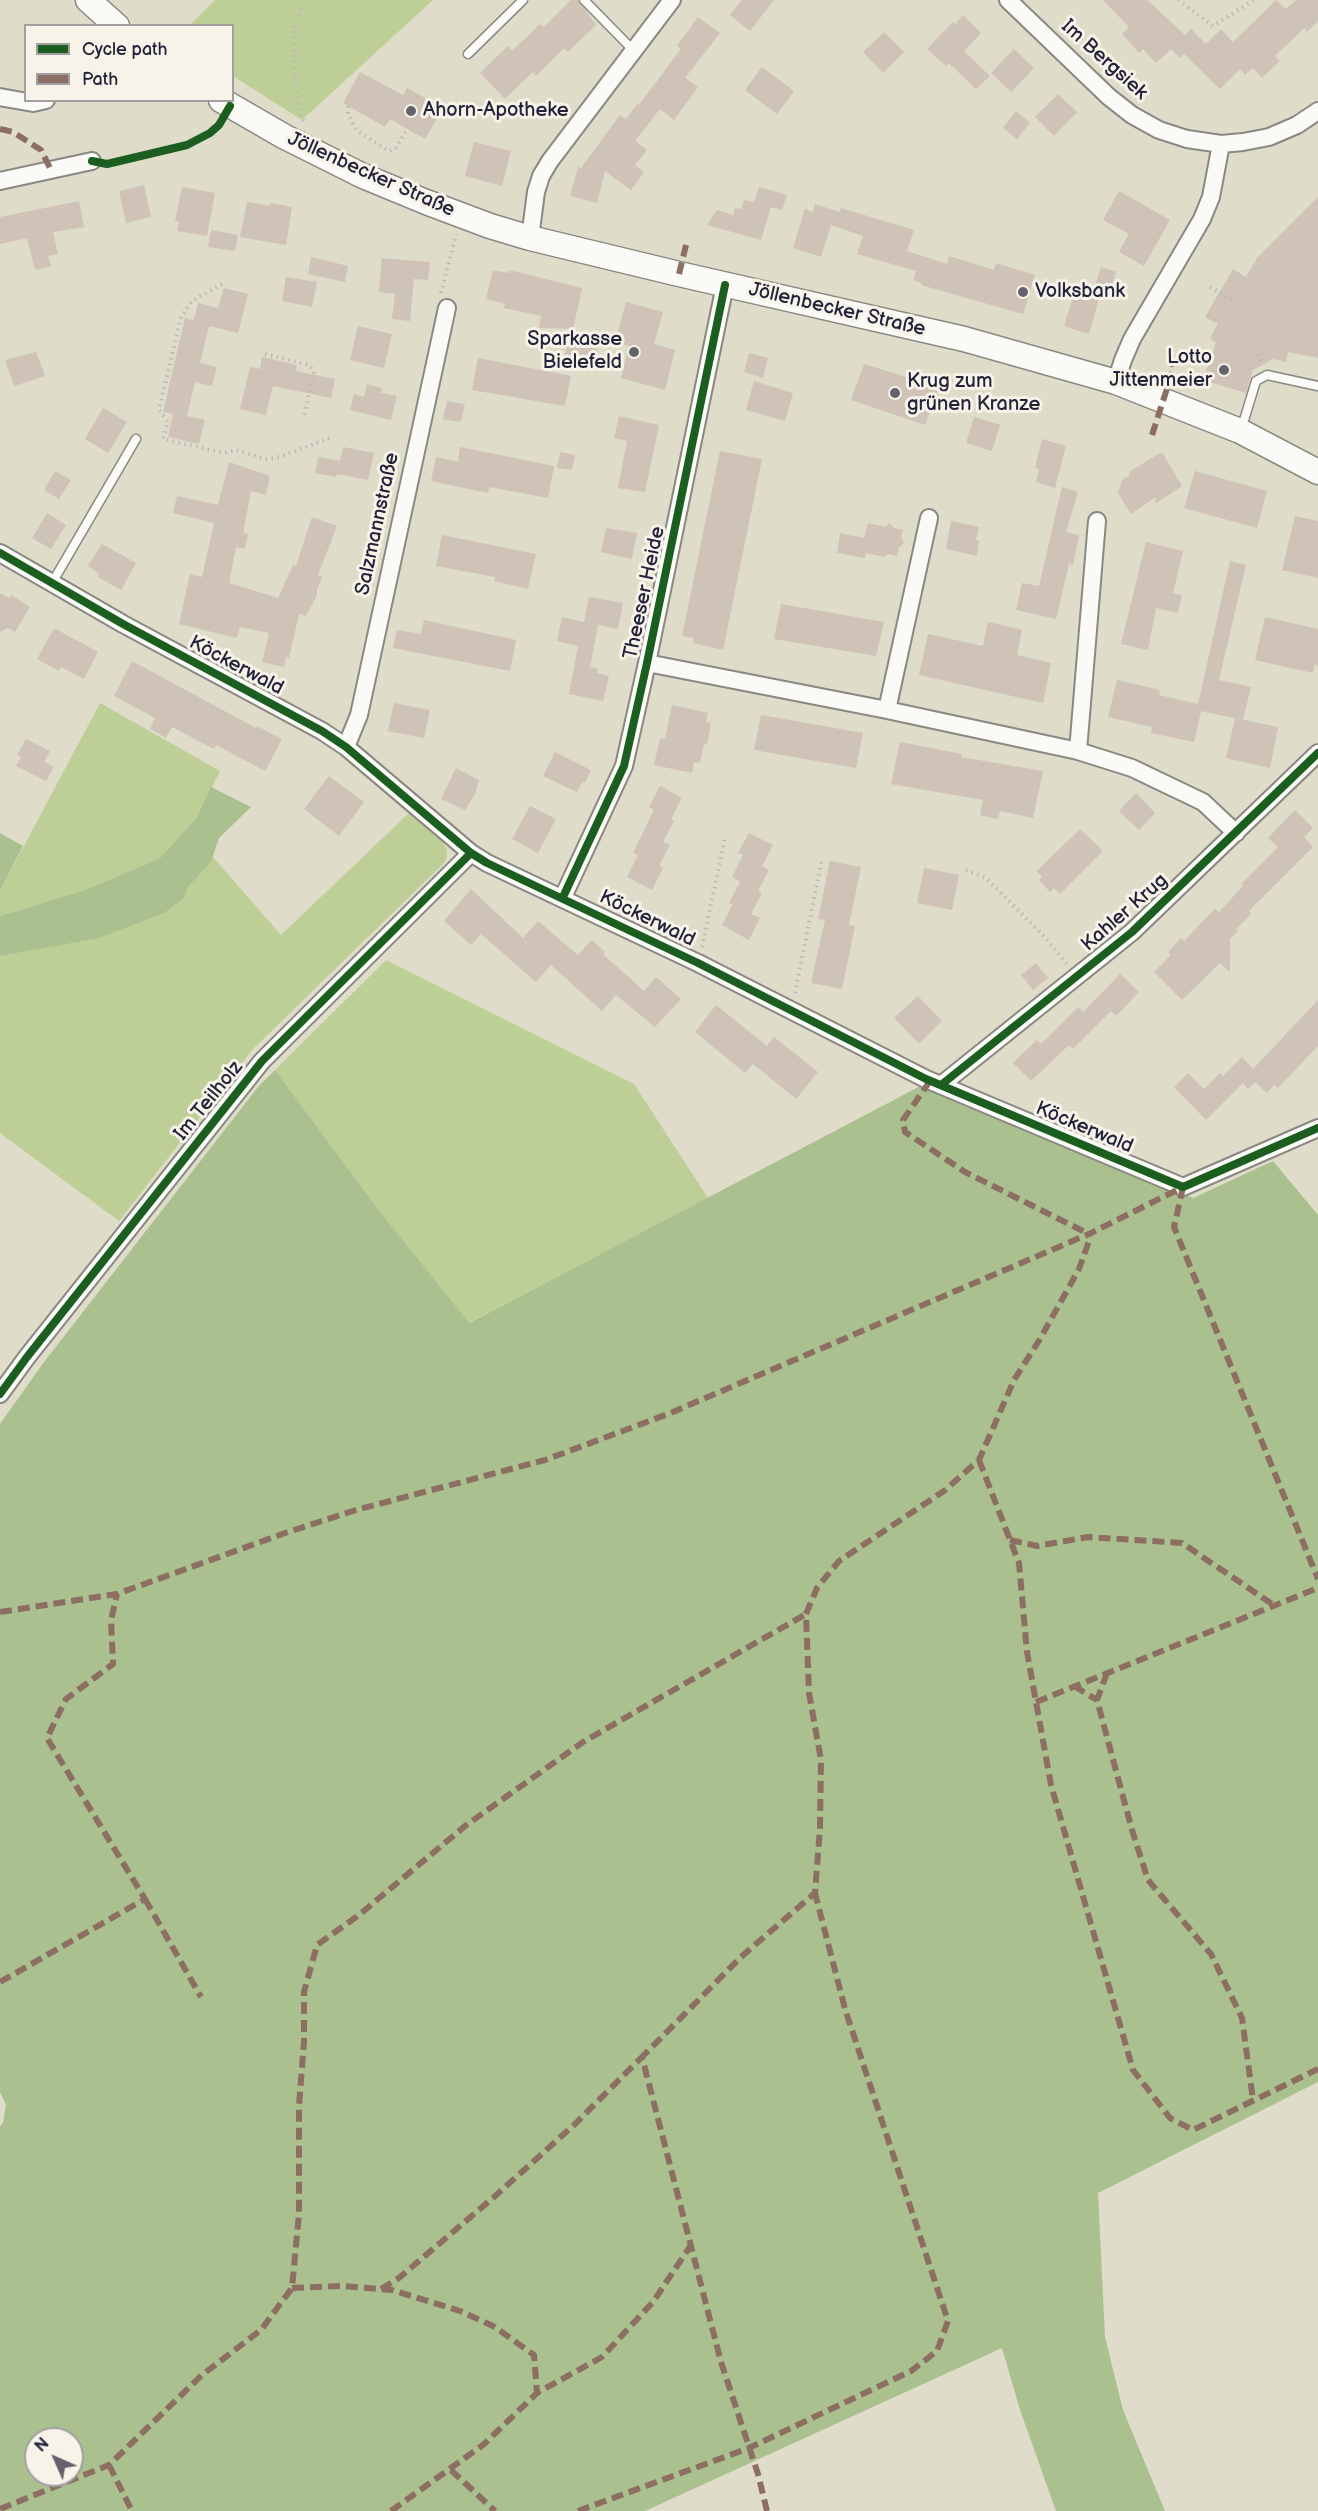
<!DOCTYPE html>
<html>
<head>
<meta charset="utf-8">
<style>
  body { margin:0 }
  #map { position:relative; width:1318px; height:2511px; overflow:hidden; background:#dfdcc9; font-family:"Balsamiq Sans",sans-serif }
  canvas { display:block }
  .legend { position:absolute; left:24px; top:24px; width:210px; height:78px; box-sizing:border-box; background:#f7f3e8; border:2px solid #a29fa3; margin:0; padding:8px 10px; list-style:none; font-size:18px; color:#22223b }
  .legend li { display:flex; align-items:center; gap:12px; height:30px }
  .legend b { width:30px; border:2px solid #a29fa3 }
  .north { position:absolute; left:24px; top:2427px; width:60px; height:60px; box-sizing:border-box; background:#f7f3e8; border:2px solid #a29fa3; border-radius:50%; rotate:315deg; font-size:16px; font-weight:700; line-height:24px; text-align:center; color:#22223b }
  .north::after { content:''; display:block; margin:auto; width:21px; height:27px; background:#64636d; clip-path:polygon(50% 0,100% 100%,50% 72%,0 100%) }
</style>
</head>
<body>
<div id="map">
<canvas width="1318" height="2511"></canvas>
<ul class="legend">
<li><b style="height:8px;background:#1b5e20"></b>Cycle path</li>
<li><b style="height:8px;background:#8d6e63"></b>Path</li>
</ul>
<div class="north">N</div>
</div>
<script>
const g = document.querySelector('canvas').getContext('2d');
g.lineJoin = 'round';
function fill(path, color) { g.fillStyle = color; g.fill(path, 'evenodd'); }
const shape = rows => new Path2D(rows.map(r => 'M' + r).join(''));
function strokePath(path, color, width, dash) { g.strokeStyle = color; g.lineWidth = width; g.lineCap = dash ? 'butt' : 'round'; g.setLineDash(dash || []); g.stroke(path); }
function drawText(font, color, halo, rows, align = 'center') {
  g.font = font + ' "Balsamiq Sans",sans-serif'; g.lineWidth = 6; g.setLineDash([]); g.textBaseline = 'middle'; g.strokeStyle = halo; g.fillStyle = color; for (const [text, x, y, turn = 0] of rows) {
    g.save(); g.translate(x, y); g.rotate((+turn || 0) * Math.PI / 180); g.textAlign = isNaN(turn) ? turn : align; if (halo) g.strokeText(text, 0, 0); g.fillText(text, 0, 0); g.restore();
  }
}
const green = shape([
  [215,0,433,0,302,120,233,76,232,26,190,25],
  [100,703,220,771,197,817,159,859,82,891,0,916,0,891],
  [409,813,443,842,447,850,447,857,444,863,252,1050,119,1221,0,1133,0,956,184,898,188,887,213,857,281,935],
  [386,960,634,1084,708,1198,468,1323,381,1213,275,1070]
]);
const forest = shape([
  [211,787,251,807,219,838,211,862,188,887,184,898,164,913,99,938,0,956,0,916,82,891,159,859,197,817],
  [0,833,23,846,0,891],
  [275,1070,381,1213,469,1323,930,1081,1193,1198,1273,1161,1318,1215,1318,2082,1098,2193,1105,2337,1123,2410,1165,2511,1056,2511,1020,2410,1002,2348,645,2511,0,2511,0,2126,3,2123,6,2105,0,2092,0,1424,44,1362,258,1087],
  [36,2439,72,2439,72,2475,36,2475]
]);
const building = shape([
  [571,0,578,0,596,25,568,52,564,48,536,76,533,72,505,99,480,73,508,46,512,51,540,24,544,27],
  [742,0,774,0,750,31,730,15],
  [1103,0,1147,0,1185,35,1191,29,1206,44,1221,29,1233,42,1276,0,1286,9,1296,0,1318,0,1318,21,1307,32,1304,28,1275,56,1280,61,1262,78,1253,68,1245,75,1240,69,1220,89,1184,54,1180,58,1171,49,1156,63,1143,49,1139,53,1122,34,1129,27],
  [963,15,981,33,964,51,990,76,976,89,949,63,946,66,927,49,953,22,955,24],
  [698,17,720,33,685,78,698,87,674,120,660,109,635,141,647,150,635,165,644,172,631,190,605,171,597,203,570,196,578,167,581,168,620,115,626,119,637,104,639,105,681,49,677,46],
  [884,32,904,52,883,73,863,52],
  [1014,49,1034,68,1011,92,991,73],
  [762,67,794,91,777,114,745,90],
  [360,72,403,95,407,88,443,108,425,139,390,119,385,127,343,103],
  [1058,94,1077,112,1054,136,1035,117],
  [1016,111,1030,123,1017,139,1003,128],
  [474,142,511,151,502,186,465,176],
  [144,185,151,217,126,223,119,191],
  [182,187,215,193,207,236,177,231,179,222,175,221],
  [759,187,787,195,782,210,771,207,761,240,707,225,717,210,733,215,735,208,741,209,744,200,754,202],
  [1119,191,1170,220,1144,266,1119,252,1129,234,1103,220],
  [1318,197,1318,358,1288,352,1286,362,1273,359,1253,370,1246,393,1203,380,1216,343,1210,338,1218,324,1205,317,1233,269,1246,277,1257,258],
  [79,201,84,227,53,232,58,254,48,256,51,266,35,270,27,238,0,244,0,217],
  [247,202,270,206,271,203,292,207,286,245,240,237],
  [815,204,840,212,841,208,914,230,907,251,947,264,949,256,994,270,996,263,1035,275,1023,314,921,285,921,283,913,280,916,271,857,254,863,236,831,225,821,257,793,248,805,209,813,212],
  [211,230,238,235,235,251,208,247],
  [311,257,348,266,345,282,308,274],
  [382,258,430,262,428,280,414,279,410,321,392,319,395,294,379,292],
  [1101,267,1116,272,1110,294,1096,290,1101,291,1089,334,1064,326,1077,284,1094,289],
  [493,270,508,273,509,270,582,288,573,329,539,328,541,316,504,308,505,304,486,299],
  [286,277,317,282,312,307,282,301],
  [224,288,248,294,238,333,209,326,200,363,217,367,212,386,195,382,187,416,205,420,199,444,168,437,173,414,163,412,185,318,194,320,198,303,218,308],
  [626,302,663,312,654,344,675,350,665,390,621,378,629,346,615,342],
  [358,326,392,334,384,368,350,360],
  [568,342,597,349,594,365,564,358],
  [36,352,45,376,14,386,5,360],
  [749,353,768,358,763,378,744,372],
  [262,357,297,365,296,371,335,379,331,398,273,386,266,415,240,409,250,367,260,369],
  [478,358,571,376,565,406,472,390],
  [864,364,939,387,925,425,851,400],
  [754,381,793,393,785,421,746,410],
  [367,384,382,388,381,393,397,396,391,420,350,410,354,394,364,397],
  [447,401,465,404,461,422,443,419],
  [103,408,127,422,108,453,85,439],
  [619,416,659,425,645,492,618,488,627,441,614,438],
  [974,417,1000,425,992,451,966,443],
  [1042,439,1066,446,1055,488,1036,482,1039,469,1035,468],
  [343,447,374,453,368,480,337,474],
  [460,447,554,466,548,498,489,487,488,493,431,481,436,457,458,462],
  [720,451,762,459,723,650,693,643,694,638,682,636],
  [560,452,575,455,572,470,557,468],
  [1162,452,1182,486,1155,504,1156,497,1131,514,1118,493,1122,480,1130,475,1129,472],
  [318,457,340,461,336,477,315,473],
  [229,462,270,476,266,495,251,491,243,533,248,534,245,549,236,547,229,583,278,598,293,565,296,566,312,517,337,526,318,575,322,577,317,590,317,595,306,616,299,614,289,658,286,657,284,667,262,662,269,633,240,627,237,638,179,624,190,574,202,577,214,523,173,513,177,496,218,505],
  [55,471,71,480,59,499,44,490],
  [1195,471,1267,491,1257,528,1184,508],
  [1062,487,1078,492,1066,532,1079,535,1073,565,1069,564,1056,619,1016,610,1022,583,1039,586],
  [47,513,66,525,51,549,32,538],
  [1295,516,1318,521,1318,578,1282,570],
  [951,521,979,527,976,540,979,541,977,556,946,549],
  [868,523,885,527,890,523,894,528,903,530,901,538,904,543,899,547,897,556,889,554,884,557,866,553,865,558,837,553,840,533,864,538],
  [606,528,637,533,632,559,601,552],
  [442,535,536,554,528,589,494,581,495,577,436,566],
  [1146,542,1183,551,1173,593,1182,595,1178,613,1156,608,1148,650,1121,644],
  [102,544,136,563,121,590,98,577,99,574,88,566],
  [1230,561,1246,565,1219,680,1251,687,1243,720,1201,711,1194,742,1151,733,1152,727,1108,717,1117,680,1160,690,1159,695,1198,704],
  [0,593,9,598,11,595,30,607,15,632,8,628,0,632],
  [589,597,623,603,618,629,598,625,590,667,598,669,597,673,609,676,603,701,569,694,578,646,557,641,562,617,584,622],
  [781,604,884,622,876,656,774,639],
  [1265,617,1318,629,1318,666,1315,665,1313,673,1255,660],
  [424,620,516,640,510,671,393,648,397,630,421,634],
  [988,622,1022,630,1017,655,1051,663,1043,703,919,675,928,634,983,646],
  [54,628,98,652,84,679,61,667,59,671,37,659],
  [132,661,256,728,257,726,282,739,265,771,216,745,214,749,172,727,166,738,150,729,155,718,114,696],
  [394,703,430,710,424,738,388,731],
  [672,705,708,713,706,722,711,723,707,745,704,744,700,763,694,762,692,773,654,765,660,738,665,739],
  [761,715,863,733,856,768,754,750],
  [1235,718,1278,727,1270,768,1226,758],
  [26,739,50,751,44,762,54,767,46,781,16,766,21,757,17,755],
  [900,742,962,754,961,757,1043,771,1033,818,1000,811,998,819,980,815,983,800,891,784],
  [555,752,591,770,585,783,582,782,577,792,543,776],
  [456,768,479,780,475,794,465,810,441,799],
  [329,776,364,802,339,836,304,809],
  [660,786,682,798,671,819,674,821,663,842,670,845,659,866,663,868,652,890,627,877,638,855,633,853,654,810,649,807],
  [1136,793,1155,813,1139,830,1119,811],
  [530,806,556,819,538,853,512,839],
  [1295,810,1313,828,1304,837,1313,847,1249,911,1251,914,1236,929,1238,931,1230,939,1230,972,1220,963,1182,1000,1154,972,1171,955,1168,952,1181,938,1184,941,1215,909,1219,912,1243,886,1241,884,1278,847,1268,838],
  [1080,829,1103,851,1060,894,1054,888,1050,892,1039,880,1042,877,1037,871],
  [749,833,773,845,762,866,769,870,758,891,762,893,751,914,760,918,749,940,722,925,733,904,729,903,740,882,732,877,743,855,738,853],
  [830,861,861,867,849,925,855,926,842,989,811,983,825,920,818,919],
  [924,868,959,875,952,910,917,903],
  [471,889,523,938,538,921,578,955,592,940,605,952,603,954,644,991,656,977,681,999,655,1027,616,995,602,1011,551,965,536,982,481,934,471,945,444,921],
  [1036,963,1048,978,1033,990,1021,975],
  [1120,974,1139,992,1116,1016,1111,1011,1073,1049,1069,1045,1031,1081,1013,1063,1037,1040,1041,1044,1078,1007,1083,1012],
  [918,996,942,1021,919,1044,894,1018],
  [1318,1000,1318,1046,1278,1088,1274,1085,1267,1093,1255,1082,1248,1089,1243,1083,1206,1120,1174,1087,1188,1073,1204,1089,1220,1073,1223,1076,1242,1057,1253,1069],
  [716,1005,767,1046,774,1037,818,1072,796,1099,753,1064,745,1073,695,1032]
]);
const path = shape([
  [1178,0,1213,26,1254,0],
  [348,106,348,114,356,130,389,151,396,148,407,129],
  [304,121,300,115,294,69,294,28,305,0],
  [222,284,192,301,181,317,159,410,168,422,163,439,224,453,236,450,266,459,279,457,333,437],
  [1210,287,1232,300],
  [441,293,456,234],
  [265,354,309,365,314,372,304,417],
  [1258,354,1262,364],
  [966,870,986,878,1041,933,1067,964],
  [702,947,725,837],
  [795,993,822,858]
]);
const lane = shape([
  [584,0,634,51],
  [468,54,523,0],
  [1241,430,1256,381,1267,375,1318,386],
  [52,583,136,439]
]);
const street = shape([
  [1008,0,1109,97,1132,115,1159,130,1187,139,1221,144,1243,142,1269,137,1297,125,1318,111],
  [0,97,33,103,46,100],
  [0,181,92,161],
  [530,238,536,192,541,176,550,161,672,0],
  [1116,382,1123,360,1132,339,1202,219,1211,197,1221,144],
  [0,553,123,624,322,731,346,747,471,853,487,863,698,963,926,1079,1183,1187,1318,1128],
  [647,663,887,710,929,518],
  [887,710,1078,751,1132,768,1203,802,1236,833],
  [346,747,359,715,447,308],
  [1078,751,1097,521],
  [563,897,624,766,647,663,725,285],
  [941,1085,1132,932,1318,753],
  [0,1394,27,1357,262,1061,471,853]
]);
const secondary = shape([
  [88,0,117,26],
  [221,100,285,137,363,176,426,202,490,226,530,238,679,274,964,339,1116,382,1240,431,1318,472]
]);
const quiet = shape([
  [0,129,13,132,41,150,51,170],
  [679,274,687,241],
  [1152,435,1174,367,1171,359],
  [930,1081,903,1120,905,1132,965,1172,1089,1234],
  [1183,1187,1174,1227,1318,1579],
  [979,1460,1019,1563,1027,1652,1051,1785,1133,2070,1170,2118,1193,2130,1318,2069],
  [1010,1540,1037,1546,1088,1537,1182,1543,1275,1606],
  [0,1612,117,1594,285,1533,356,1510,545,1460,668,1414,1089,1234,1183,1187],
  [1107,1673,1097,1700,1132,1830,1148,1880,1211,1954,1242,2018,1253,2100],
  [1074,1686,1097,1700],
  [1036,1702,1318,1588],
  [145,1899,201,1997],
  [0,1982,145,1899,47,1738,66,1699,113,1664,111,1620,117,1594],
  [292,2288,343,2286,392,2290,460,2311,495,2327,534,2355,537,2393],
  [381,2289,399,2278,494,2197,574,2125,642,2057],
  [109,2465,132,2511],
  [451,2470,495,2511],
  [0,2509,109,2465,202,2375,261,2330,292,2288,299,2214,299,2106,304,2042,304,1992,317,1945,359,1915,465,1826,583,1742,806,1614],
  [391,2511,483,2445,537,2393,602,2357,653,2302,691,2245],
  [578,2511,749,2448,911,2371,937,2351,948,2321,845,2009,815,1893],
  [767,2511,758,2474,721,2362,642,2057,741,1957,815,1893,820,1828,821,1760,809,1693,806,1614,817,1588,839,1561,944,1491,979,1460,1014,1380,1040,1339,1079,1269,1089,1241,1089,1234]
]);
const cycleway = shape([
  [92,161,107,164,187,145,210,133,219,125,230,106],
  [0,553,123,624,322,731,346,747,471,853,487,863,698,963,926,1079,1183,1187,1318,1128],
  [563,897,624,766,647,663,725,285],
  [941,1085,1132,932,1318,753],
  [0,1394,27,1357,262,1061,471,853]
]);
const markers = [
  [411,111,6,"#64636d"],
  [1023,292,6,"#64636d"],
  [634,352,6,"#64636d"],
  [1224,370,6,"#64636d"],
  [895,393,6,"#64636d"]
];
const streetNames = [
  ["Im Bergsiek",1104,60,42],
  ["Jöllenbecker Straße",371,175,24],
  ["Jöllenbecker Straße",837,310,13],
  ["Salzmannstraße",378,524,-78],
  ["Theeser Heide",645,593,-78],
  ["Köckerwald",236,666,28],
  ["Kahler Krug",1125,913,-41],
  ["Köckerwald",647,919,26],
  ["Im Teilholz",209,1101,-51],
  ["Köckerwald",1084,1128,23]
];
const poiNames = [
  ["Ahorn-Apotheke",423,111],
  ["Volksbank",1035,292],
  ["Sparkasse",622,340,"right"],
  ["Bielefeld",622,363,"right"],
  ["Lotto",1212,358,"right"],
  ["Jittenmeier",1212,381,"right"],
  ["Krug zum",907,382],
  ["grünen Kranze",907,405]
];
fill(green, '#bdcf96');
fill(forest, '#abc08f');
fill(building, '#cfc2b6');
strokePath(lane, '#8a8883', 11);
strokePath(street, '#8a8883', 20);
strokePath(secondary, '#8a8883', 27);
strokePath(path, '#bbbaba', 4, [1.5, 4.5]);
strokePath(lane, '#fafaf7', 8);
strokePath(street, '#fafaf7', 16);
strokePath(secondary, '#fafaf7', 24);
strokePath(quiet, '#8d6e63', 6, [12, 6]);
strokePath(cycleway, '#1b5e20', 8);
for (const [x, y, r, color] of markers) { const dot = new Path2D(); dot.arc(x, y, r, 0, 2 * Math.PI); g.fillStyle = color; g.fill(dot); strokePath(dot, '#f7f3e8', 2); }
drawText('20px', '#22223b', '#f7f3e8', streetNames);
drawText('20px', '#22223b', '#f7f3e8', poiNames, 'left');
</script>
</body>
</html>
